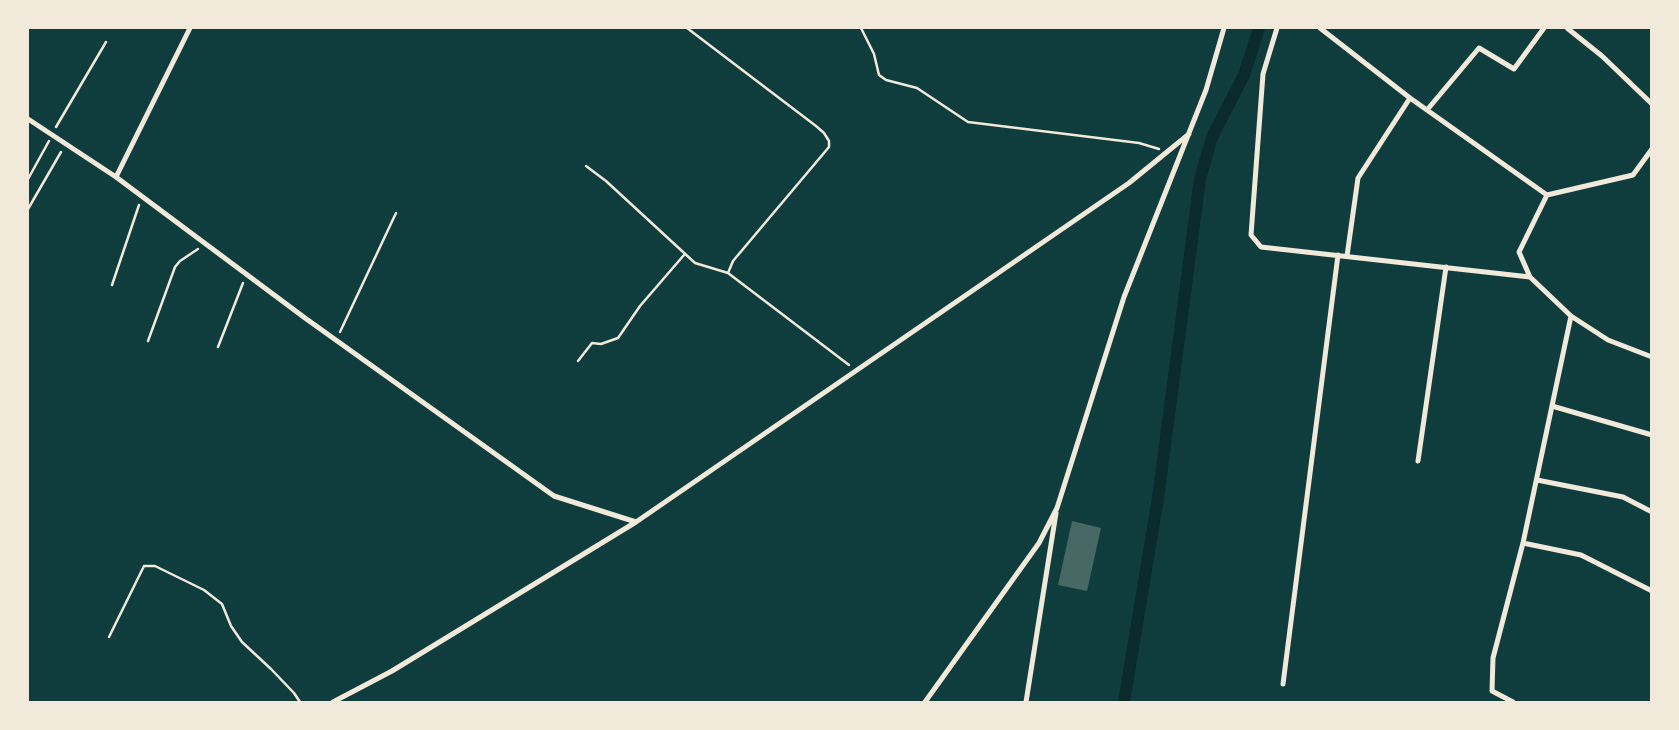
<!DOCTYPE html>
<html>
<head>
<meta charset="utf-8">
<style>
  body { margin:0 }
  #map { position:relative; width:1679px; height:730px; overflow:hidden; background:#0f3d3e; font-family:Manrope,sans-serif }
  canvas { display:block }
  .frame { position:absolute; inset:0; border:29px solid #f1e9da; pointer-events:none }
</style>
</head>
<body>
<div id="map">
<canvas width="1679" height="730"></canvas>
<div class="frame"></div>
</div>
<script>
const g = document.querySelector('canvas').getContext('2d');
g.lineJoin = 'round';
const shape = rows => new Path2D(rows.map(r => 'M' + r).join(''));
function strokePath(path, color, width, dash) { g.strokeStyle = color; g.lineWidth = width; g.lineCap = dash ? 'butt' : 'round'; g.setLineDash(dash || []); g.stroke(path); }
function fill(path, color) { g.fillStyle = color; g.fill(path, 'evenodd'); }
const canal = shape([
  [1124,702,1158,498,1200,179,1212,137,1244,75,1259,28]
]);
const building = shape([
  [1072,521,1101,528,1087,591,1058,585]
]);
const path = shape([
  [687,28,816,126,824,133,829,141,829,147,733,261,728,273],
  [861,28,874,54,879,75,886,80,917,88,968,122,1139,143,1159,149],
  [56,127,106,42],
  [586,166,606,181,695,263,728,273,849,365],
  [28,179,49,141],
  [28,209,61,152],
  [112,285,139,205],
  [340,332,396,213],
  [148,341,175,267,180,261,198,249],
  [218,347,243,283],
  [578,361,592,343,601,344,618,338,640,306,684,255],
  [109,637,144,566,155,566,204,590,222,604,231,626,242,642,271,669,294,693,300,702]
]);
const minor = shape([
  [1277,28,1263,74,1251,235,1261,247,1530,277,1519,252,1547,195],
  [1320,28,1410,98,1547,195,1633,175,1652,149],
  [1567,28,1602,56,1652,104],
  [1427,110,1479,48,1514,69,1544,28],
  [28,119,116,177,305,318,554,496,636,522],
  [116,177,190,28],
  [1347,256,1358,178,1410,98],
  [1530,277,1571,316,1608,340,1652,357],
  [1552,406,1652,435],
  [1418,461,1446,267],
  [1537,480,1623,497,1652,512],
  [1523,543,1581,555,1652,591],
  [1283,684,1338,255],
  [333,702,392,671,636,522,1129,183,1189,134],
  [925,702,1039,543,1057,508,1124,297,1206,90,1224,28],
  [1026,702,1056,513],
  [1513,702,1492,691,1493,658,1523,543,1571,316]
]);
strokePath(canal, '#0a2a2b', 12);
fill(building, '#486865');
strokePath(path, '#f1e9da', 2.5);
strokePath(minor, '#f1e9da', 5);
</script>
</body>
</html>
